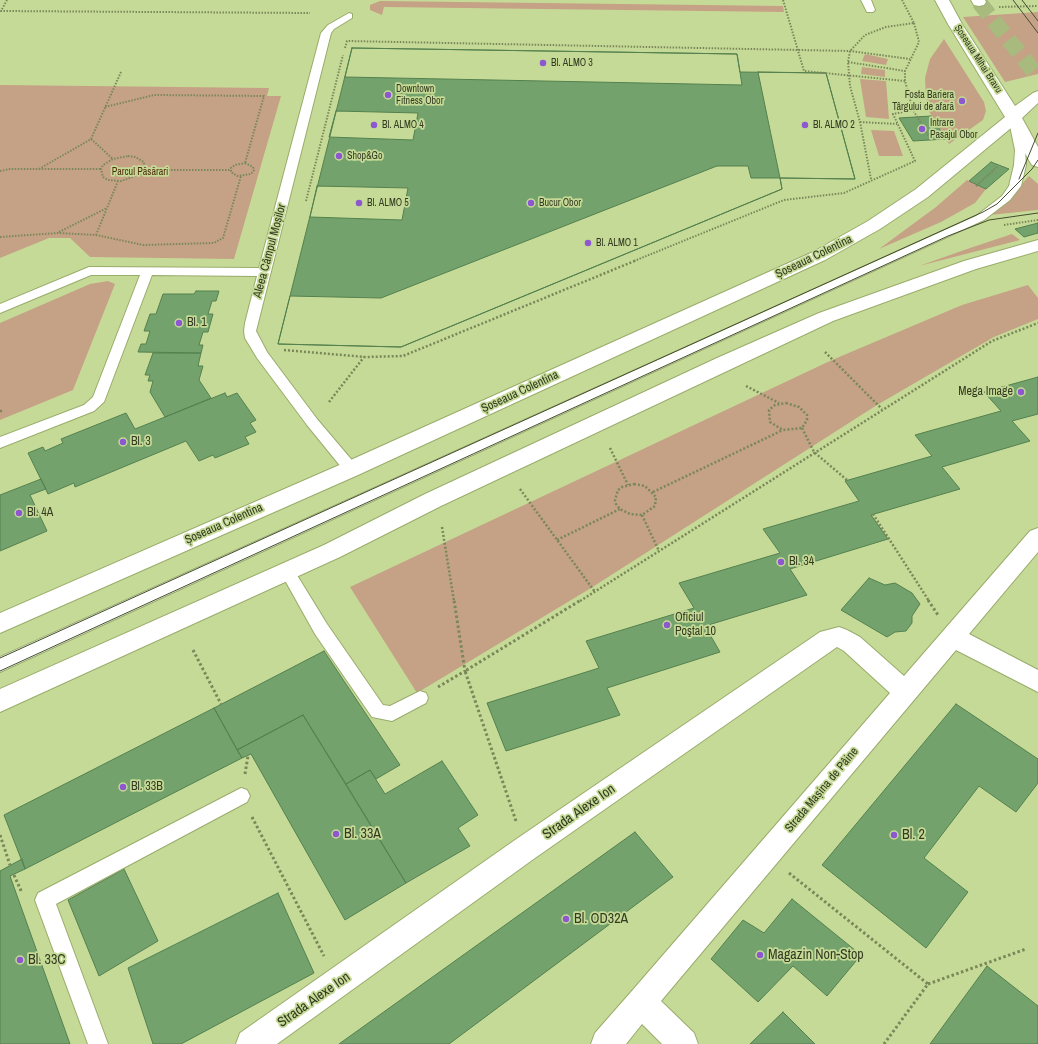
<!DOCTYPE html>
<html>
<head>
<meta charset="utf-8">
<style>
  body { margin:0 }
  canvas { display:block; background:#c6da97 }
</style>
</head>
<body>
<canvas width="1038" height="1044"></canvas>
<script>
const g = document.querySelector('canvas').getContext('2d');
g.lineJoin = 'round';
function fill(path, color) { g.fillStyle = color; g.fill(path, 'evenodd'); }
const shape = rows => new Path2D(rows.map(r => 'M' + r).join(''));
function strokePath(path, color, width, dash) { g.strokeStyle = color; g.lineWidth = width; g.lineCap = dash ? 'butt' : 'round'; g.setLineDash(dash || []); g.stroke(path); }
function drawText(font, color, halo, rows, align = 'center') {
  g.font = font + ' "Archivo Narrow",sans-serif'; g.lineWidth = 3.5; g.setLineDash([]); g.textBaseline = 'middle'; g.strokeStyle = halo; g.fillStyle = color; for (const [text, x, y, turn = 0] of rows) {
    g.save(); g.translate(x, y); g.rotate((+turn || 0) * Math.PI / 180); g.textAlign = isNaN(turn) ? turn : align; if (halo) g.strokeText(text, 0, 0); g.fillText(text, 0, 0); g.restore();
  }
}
const green = shape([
  [380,1,783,6,784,12,384,7,382,15,370,10,370,5],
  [1038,12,1038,74,1005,82,963,17],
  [944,39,984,102,986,111,983,120,949,144,930,113,926,99,925,78,930,59],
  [865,54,888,59,886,65,862,61],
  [862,67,885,70,885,77,861,74],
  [860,79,886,81,889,119,866,117],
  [0,85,269,88,267,96,281,96,234,259,90,257,70,238,49,238,0,258],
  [871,130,894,131,903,156,879,156],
  [1029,176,1038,184,1038,210,990,215,1009,199],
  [967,180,986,189,975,203,941,222,879,249,936,207],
  [1012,234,1020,240,919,266,967,249],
  [108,281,115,284,73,390,0,420,0,323,90,284],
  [1028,285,1038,298,1038,319,994,337,877,405,591,588,417,693,350,587,832,360,962,305]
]);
const building = shape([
  [352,48,737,54,740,72,826,73,855,179,780,178,782,189,401,347,278,344,352,48],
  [352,48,737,54,742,85,345,77,352,48],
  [758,72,826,73,855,179,780,178,758,72],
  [336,111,418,113,413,140,329,137,336,111],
  [931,116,946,139,913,141,899,118,931,116],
  [991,162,1009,169,986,189,969,181,991,162],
  [717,166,748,166,751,178,780,178,782,189,401,347,278,344,290,296,381,298,717,166],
  [317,186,408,188,402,220,310,217,317,186],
  [1038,223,1038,233,1024,237,1015,229,1038,223],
  [196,291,219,291,216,301,212,301,208,314,213,314,208,332,203,332,199,345,203,345,201,353,138,352,141,344,146,344,150,331,144,331,150,314,156,314,163,294,194,294,196,291],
  [153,353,201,353,198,366,203,366,199,380,211,398,165,417,150,392,153,381,148,381,150,375,145,375,153,353],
  [1038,377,1038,414,1012,421,1030,441,942,467,960,489,871,515,888,539,790,569,807,595,705,626,720,652,607,688,620,715,506,751,487,703,599,668,586,641,694,608,679,583,780,553,763,529,859,501,845,481,932,456,915,435,1001,411,984,392,1038,377],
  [225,393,227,397,237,393,256,420,250,423,256,432,245,437,249,444,215,458,213,455,199,461,186,441,75,487,74,483,48,494,28,453,43,447,45,451,63,443,61,439,126,413,135,429,225,393],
  [41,479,46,489,30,495,47,531,0,551,0,495,41,479],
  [869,578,885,585,895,583,912,593,920,604,912,616,912,623,906,631,895,632,887,637,841,610,869,578],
  [324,651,400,765,376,779,370,770,346,784,303,715,237,750,214,708,324,651],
  [956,704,1038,759,1038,783,1016,812,979,786,924,858,968,892,926,948,822,865,956,704],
  [214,708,242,758,25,869,4,815,214,708],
  [303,715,406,883,345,920,251,754,242,758,237,750,303,715],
  [442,761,478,815,458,828,470,846,406,883,346,784,370,770,385,794,442,761],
  [635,832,673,877,449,1044,339,1044,635,832],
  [22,859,25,869,10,876,70,1044,0,1044,0,871,22,859],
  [124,869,158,941,99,976,68,900,124,869],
  [278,893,314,973,181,1044,153,1044,128,968,278,893],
  [792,899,861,955,827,996,793,966,758,1002,711,959,743,920,764,933,792,899],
  [987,966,1038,1006,1038,1044,930,1044,987,966],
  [783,1012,815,1044,750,1044,783,1012]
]);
const primaryTunnel = shape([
  [979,2,1038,77]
]);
const pathFar2 = shape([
  [7,0,1,11,310,13],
  [783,0,804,71,905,81],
  [999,7,1038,6],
  [914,23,919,42,905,71,905,81,913,110,931,140],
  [345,48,347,41,850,51,910,59],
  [848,62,905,71],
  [105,107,154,95,264,96,245,163],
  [860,122,897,124],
  [91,139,113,159],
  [128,156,135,157,144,162,144,170,141,174,121,181,108,180,103,177,101,169,103,165,113,159,128,156],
  [245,163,253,167,254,170,251,174,237,176,231,172,231,168,235,165,245,163],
  [39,169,91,139,121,72],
  [144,170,230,170],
  [0,171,10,169,101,169],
  [871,179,860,122,850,86,848,62,850,51,865,35,886,27,914,23,902,0],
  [976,186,998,166],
  [306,201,343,55],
  [1004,225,1038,220],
  [59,232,107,208],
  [96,235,118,181],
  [0,237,58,233,96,235,143,245,214,243,223,238,241,176],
  [634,261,784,200,844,193,915,161,893,114,913,110]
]);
const pathFar1 = shape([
  [284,350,365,357,403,356,637,260],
  [825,352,882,409],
  [746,386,779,403],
  [329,402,364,357],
  [786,403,799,407,807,415,807,420,802,428,783,430,770,422,769,410,775,405,786,403],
  [0,411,2,411],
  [802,428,814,452,847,480],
  [610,448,628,485],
  [634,484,645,486,656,497,655,506,642,515,630,514,620,509,616,504,615,500,618,490,622,487,634,484],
  [520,489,595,592],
  [653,492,783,430],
  [873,514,929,601],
  [642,515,659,551],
  [442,527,454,601],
  [557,540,620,509],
  [580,601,992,341,1038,323]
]);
const path = shape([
  [928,600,938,615],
  [193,650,221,704],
  [438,687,465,671,454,600],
  [245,774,248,756],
  [252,817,324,956],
  [516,821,465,671,581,600],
  [0,835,10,865],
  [789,873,928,984,884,1044],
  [14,875,22,893],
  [928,984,1026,949]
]);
const service = shape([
  [861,0,871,0,875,10,873,12,867,12,861,0],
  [349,13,352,14,352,18,334,29,331,33,256,331,267,352,317,419,356,465,358,469,356,473,351,474,346,473,307,425,257,358,245,338,244,331,245,323,257,276,152,275,104,402,94,411,0,448,0,437,84,405,93,397,140,275,91,275,0,313,0,304,89,267,259,268,321,33,328,25,349,13],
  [1014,118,1019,121,1025,150,1026,165,1021,186,1010,200,984,220,0,672,0,657,976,216,1002,196,1009,186,1014,165,1015,150,1009,121,1014,118],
  [287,565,292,567,327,624,383,705,390,706,420,691,426,693,428,698,426,703,392,721,372,717,315,634,282,575,279,571,282,567,287,565],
  [241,788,247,790,250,796,247,802,56,904,108,1044,88,1044,35,900,38,893,241,788]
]);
const minor = shape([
  [1038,528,1038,552,969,634,1038,670,1038,692,956,650,661,1001,694,1033,698,1044,662,1044,642,1024,626,1044,591,1044,595,1033,631,992,890,693,844,651,837,647,535,858,277,1044,236,1044,240,1033,515,840,820,632,839,627,847,630,860,637,904,676,1030,531,1038,528]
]);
const primary = shape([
  [935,0,949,0,962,24,1015,106,1033,93,1038,91,1038,103,1022,118,1038,147,1038,167,1032,165,1030,162,1011,128,928,197,880,229,825,260,358,475,0,633,0,613,344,463,813,252,868,221,916,189,1005,117,948,24,935,0],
  [971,0,985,0,986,2,984,5,979,6,974,5,971,0],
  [1038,240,1038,251,976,269,833,321,441,506,340,557,0,712,0,689,324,545,425,494,717,358,819,313,964,261,1038,240]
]);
const tram = shape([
  [1013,0,1038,33],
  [1022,0,1038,21],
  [1019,179,1038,133],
  [0,658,983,212,997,204,1032,169,1038,160],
  [0,671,948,236,989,220,1038,213]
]);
const markers = [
  [543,63,4,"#8d57d0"],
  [388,95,4,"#8d57d0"],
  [962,101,4,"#8d57d0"],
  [374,125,4,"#8d57d0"],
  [805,125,4,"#8d57d0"],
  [922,129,4,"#8d57d0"],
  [339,156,4,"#8d57d0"],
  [359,203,4,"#8d57d0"],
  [531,203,4,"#8d57d0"],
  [588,243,4,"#8d57d0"],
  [179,323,4,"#8d57d0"],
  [1021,392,4,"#8d57d0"],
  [123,442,4,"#8d57d0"],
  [19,513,4,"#8d57d0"],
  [781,562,4,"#8d57d0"],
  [667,625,4,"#8d57d0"],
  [123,787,4,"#8d57d0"],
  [336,834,4,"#8d57d0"],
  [894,835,4,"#8d57d0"],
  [566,919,4,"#8d57d0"],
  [760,955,4,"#8d57d0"],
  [20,960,4,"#8d57d0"]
];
const farStreetnames = [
  ["Șoseaua Mihai Bravu",978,59,57]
];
const farPoinames = [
  ["Bl. ALMO 3",551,63],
  ["Downtown",396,89],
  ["Fitness Obor",396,101],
  ["Fosta Bariera",954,95,"right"],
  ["Târgului de afară",954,107,"right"],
  ["Intrare",930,123],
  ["Pasajul Obor",930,135],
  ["Bl. ALMO 4",382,125],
  ["Bl. ALMO 2",813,125],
  ["Shop&Go",347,156],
  ["Bl. ALMO 5",367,203],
  ["Bucur Obor",539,203],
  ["Bl. ALMO 1",596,243]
];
const farParknames = [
  ["Parcul Păsărari",140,172]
];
const streetNames = [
  ["Aleea Câmpul Moșilor",270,251,-75],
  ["Șoseaua Colentina",814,257,-26],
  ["Șoseaua Colentina",520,392,-25],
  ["Șoseaua Colentina",224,524,-24],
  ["Strada Mașina de Pâine",822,790,-50]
];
const poiNames = [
  ["Bl. 1",187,323],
  ["Mega Image",1013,392,"right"],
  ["Bl. 3",131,442],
  ["Bl. 4A",27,513],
  ["Bl. 34",789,562],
  ["Oficiul",675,618],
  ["Poştal 10",675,632],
  ["Bl. 33B",131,787]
];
const nearStreetnames = [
  ["Strada Alexe Ion",579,812,-35],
  ["Strada Alexe Ion",314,1000,-35]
];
const nearPoinames = [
  ["Bl. 33A",344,834],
  ["Bl. 2",902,835],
  ["Bl. OD32A",574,919],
  ["Magazin Non-Stop",768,955],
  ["Bl. 33C",28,960]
];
fill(green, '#c5a285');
fill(building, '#73a26d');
strokePath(building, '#54814e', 1);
strokePath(primaryTunnel, '#a9ba7f', 16, [16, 8]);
strokePath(service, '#99ac6a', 2);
strokePath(minor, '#99ac6a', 2);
strokePath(primary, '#99ac6a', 2);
strokePath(pathFar2, '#798759', 2, [1.5, 1.5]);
strokePath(pathFar1, '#798759', 2.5, [2, 2]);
strokePath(path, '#798759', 3, [2.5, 2.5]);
fill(service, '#fff');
fill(minor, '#fff');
fill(primary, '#fff');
strokePath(tram, '#444d2e', 1);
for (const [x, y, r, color] of markers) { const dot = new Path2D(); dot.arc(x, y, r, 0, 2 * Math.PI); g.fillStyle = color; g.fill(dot); strokePath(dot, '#c6da97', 1.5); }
drawText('10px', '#333b20', '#c6da97', farStreetnames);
drawText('10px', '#333b20', '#c6da97', farPoinames, 'left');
drawText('10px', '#4f2d0c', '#c6da97', farParknames);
drawText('12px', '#333b20', '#c6da97', streetNames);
drawText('12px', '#333b20', '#c6da97', poiNames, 'left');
drawText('14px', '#333b20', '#c6da97', nearStreetnames);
drawText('14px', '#333b20', '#c6da97', nearPoinames, 'left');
</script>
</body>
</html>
